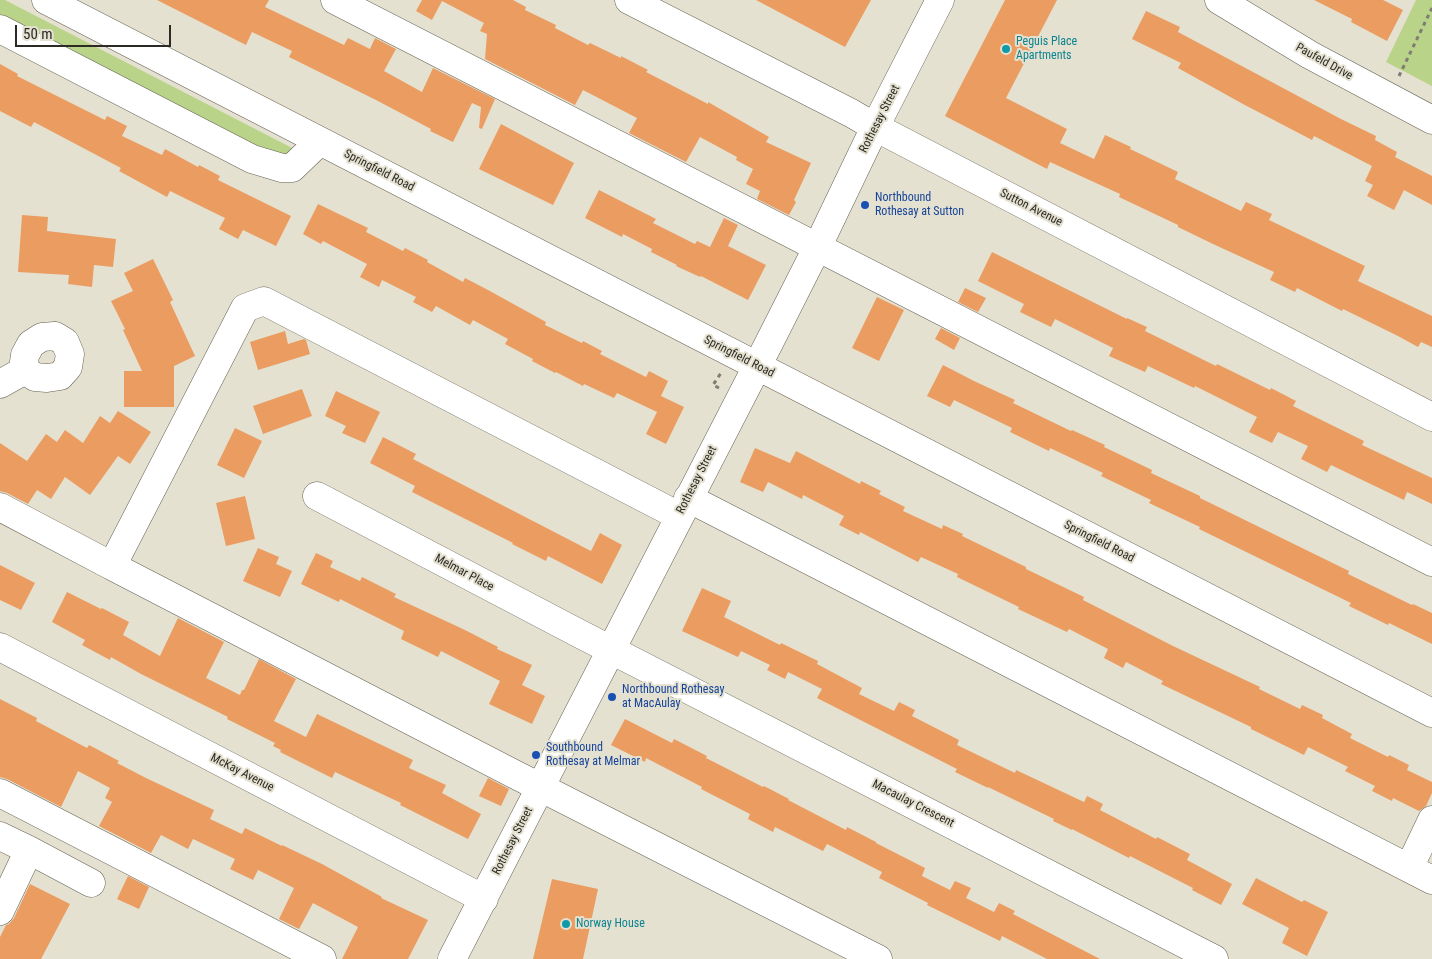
<!DOCTYPE html>
<html>
<head>
<meta charset="utf-8">
<style>
  body { margin:0 }
  #map { position:relative; width:1432px; height:959px; overflow:hidden; background:#e4e1d1; font-family:"Roboto Condensed",sans-serif }
  canvas { display:block }
  .scale { position:absolute; left:15px; top:25px; width:156px; height:22px; box-sizing:border-box; border:2px solid #2b2a24; border-top:0; padding-left:6px; font-size:15px; line-height:18px; white-space:nowrap; color:#2b2a24; -webkit-text-stroke:4px #e4e1d1; paint-order:stroke }
</style>
</head>
<body>
<div id="map">
<canvas width="1432" height="959"></canvas>
<div class="scale">50 m</div>
</div>
<script>
const g = document.querySelector('canvas').getContext('2d');
g.lineJoin = 'round';
function fill(path, color) { g.fillStyle = color; g.fill(path, 'evenodd'); }
const shape = rows => new Path2D(rows.map(r => 'M' + r).join(''));
function strokePath(path, color, width, dash) { g.strokeStyle = color; g.lineWidth = width; g.lineCap = dash ? 'butt' : 'round'; g.setLineDash(dash || []); g.stroke(path); }
function drawText(font, color, halo, rows, align = 'center') {
  g.font = font + ' "Roboto Condensed",sans-serif'; g.lineWidth = 4; g.setLineDash([]); g.textBaseline = 'middle'; g.strokeStyle = halo; g.fillStyle = color; for (const [text, x, y, turn = 0] of rows) {
    g.save(); g.translate(x, y); g.rotate((+turn || 0) * Math.PI / 180); g.textAlign = isNaN(turn) ? turn : align; if (halo) g.strokeText(text, 0, 0); g.fillText(text, 0, 0); g.restore();
  }
}
const green = shape([
  [0,0,5,0,296,150,292,158,270,155,0,22],
  [1416,0,1432,0,1432,86,1386,62]
]);
const building = shape([
  [157,0,269,0,265,7,344,45,348,38,370,49,375,38,396,49,384,71,422,92,433,68,495,99,482,129,479,128,481,107,472,103,453,142,430,131,431,129,376,100,289,57,292,51,252,32,246,45],
  [422,0,513,0,526,7,525,10,556,25,555,28,588,45,590,43,621,58,621,56,648,70,646,72,708,104,708,102,769,137,766,142,811,163,794,200,796,202,789,215,757,199,760,191,746,184,753,169,736,160,737,157,700,137,686,162,629,133,637,118,583,90,575,105,485,59,487,34,480,31,484,23,442,1,432,20,416,11],
  [756,0,871,0,845,47],
  [1005,0,1057,0,1006,98,1067,129,1060,143,1094,159,1105,135,1131,147,1130,149,1178,172,1175,179,1241,211,1246,202,1272,214,1269,220,1365,266,1358,281,1432,316,1432,347,1421,342,1418,347,1398,336,1343,309,1342,311,1297,288,1295,292,1270,280,1274,272,1213,244,1178,227,1178,225,1119,197,1120,194,1050,162,1047,169,945,116],
  [1314,0,1383,0,1403,10,1387,41,1351,22,1352,19],
  [1146,11,1180,27,1178,32,1341,119,1376,136,1375,140,1397,152,1395,157,1432,176,1432,205,1404,190,1394,210,1367,196,1373,185,1365,181,1372,166,1314,136,1312,140,1243,104,1178,68,1181,63,1132,39],
  [0,64,18,74,17,76,105,120,107,116,127,126,122,136,162,155,165,149,198,167,199,165,220,176,218,180,291,216,276,246,243,230,238,239,219,229,225,218,170,191,167,197,119,171,121,168,34,122,31,127,0,111],
  [501,124,574,163,553,205,479,169],
  [599,190,656,219,653,223,695,244,697,241,710,247,724,218,738,225,728,246,766,265,748,300,701,276,700,277,676,266,677,265,651,252,652,249,623,234,622,237,585,218],
  [318,204,368,228,366,232,403,251,405,248,428,260,427,262,463,282,465,278,488,290,546,322,545,325,582,343,583,341,602,351,600,354,646,377,649,371,668,381,661,396,684,407,666,444,646,434,657,412,617,393,614,398,584,384,583,386,556,372,555,373,532,361,533,359,505,344,508,339,473,320,470,325,436,306,432,312,413,302,416,297,382,280,379,287,360,277,367,264,323,241,321,244,303,234],
  [22,215,48,217,47,231,116,239,113,267,94,265,92,287,68,284,69,275,18,272],
  [992,252,1127,319,1127,318,1147,327,1145,331,1216,366,1217,364,1270,390,1271,388,1296,401,1293,406,1364,441,1362,445,1432,478,1432,504,1407,492,1404,500,1331,465,1327,472,1301,459,1308,446,1278,432,1272,443,1249,432,1257,417,1195,386,1194,388,1148,366,1145,372,1109,356,1113,348,1055,319,1051,327,1020,312,1024,304,978,281],
  [153,259,173,300,170,302,195,356,174,366,174,407,124,407,124,371,142,371,123,330,125,329,111,301,133,291,124,273],
  [965,288,986,298,978,312,958,302],
  [877,297,904,310,879,361,852,348],
  [941,328,960,338,954,350,935,339],
  [285,331,288,344,304,339,306,340,310,354,258,370,250,342],
  [943,365,974,381,1015,400,1013,403,1071,431,1072,430,1105,445,1104,447,1152,470,1151,473,1200,496,1200,498,1349,571,1348,574,1412,605,1413,604,1432,613,1432,644,1389,623,1388,625,1349,606,1351,603,1199,529,1200,527,1149,503,1151,500,1101,476,1103,473,1050,448,1049,451,1010,432,1012,428,954,400,950,407,927,396],
  [302,389,312,416,263,434,253,406],
  [336,391,380,412,365,443,342,433,346,426,325,416],
  [118,411,151,432,130,464,118,456,90,495,65,477,51,499,37,490,28,504,7,493,0,491,0,443,27,461,46,434,57,442,65,430,83,443,100,416,110,423],
  [235,428,262,441,244,478,217,465],
  [383,437,416,454,413,459,591,551,600,533,622,545,602,584,548,556,546,561,512,544,513,543,412,492,415,486,370,463],
  [755,448,790,463,796,451,860,484,861,481,881,491,879,494,905,507,903,511,942,529,943,525,963,534,962,536,1026,567,1026,569,1084,597,1083,600,1173,646,1260,687,1259,689,1300,709,1302,705,1323,715,1322,718,1352,734,1350,738,1388,757,1389,755,1409,765,1407,770,1432,782,1432,793,1426,806,1419,811,1393,798,1392,801,1372,791,1375,786,1345,771,1348,767,1308,747,1304,755,1251,729,1251,727,1161,684,1163,681,1126,662,1123,668,1104,658,1108,649,1069,629,1067,632,1018,609,1019,607,957,577,958,574,921,557,918,562,860,532,859,535,839,525,844,516,803,495,802,499,768,482,763,492,740,482],
  [245,496,255,539,226,546,216,503],
  [258,548,279,557,276,564,292,571,280,597,243,581],
  [316,553,333,561,330,567,360,581,362,577,396,594,394,597,465,630,498,647,497,649,532,665,522,685,545,696,532,724,489,704,500,681,441,651,438,657,401,639,404,631,340,599,339,602,301,584],
  [0,565,35,583,21,610,0,600],
  [702,588,731,601,724,617,780,645,781,643,818,661,817,664,862,688,859,694,894,711,899,702,915,710,912,716,959,740,957,745,1015,773,1016,770,1084,802,1087,796,1103,804,1100,810,1156,839,1157,837,1190,854,1187,860,1232,884,1221,905,1192,890,1193,888,1130,856,1129,858,1072,829,1072,830,1053,821,1054,819,988,787,988,788,955,772,957,769,817,698,822,689,788,672,785,679,767,670,770,665,741,651,738,657,682,631],
  [67,592,101,609,102,608,129,622,123,635,160,656,178,618,224,642,206,678,240,695,242,690,244,690,259,659,296,679,274,721,306,737,317,714,413,760,409,768,446,785,442,793,481,814,468,839,400,805,401,803,335,772,332,778,280,752,281,750,273,746,275,743,227,719,228,717,141,674,111,657,110,660,82,645,85,640,52,622],
  [0,699,37,718,36,721,87,748,89,745,119,761,117,763,146,778,214,810,210,819,242,834,245,828,282,846,282,845,322,864,382,897,381,898,428,920,408,959,342,959,358,927,313,903,299,929,279,919,294,888,258,870,253,880,230,869,235,859,193,839,188,849,161,835,151,853,99,826,112,802,105,798,110,788,78,771,61,807,7,779,0,777],
  [625,719,672,743,674,739,707,756,706,758,763,787,764,786,789,799,788,800,846,830,847,827,876,842,876,843,925,868,922,876,950,890,955,881,971,888,966,898,994,912,999,903,1015,911,1013,914,1100,959,1047,959,1002,936,1000,941,927,905,928,903,879,878,882,872,827,844,823,851,775,827,773,832,748,819,750,814,701,789,702,787,646,758,645,762,611,745],
  [488,778,509,789,501,806,479,796],
  [128,876,149,887,139,909,117,899],
  [1256,878,1302,902,1304,900,1328,912,1307,956,1282,943,1289,928,1242,904],
  [552,879,598,889,583,959,533,959],
  [30,884,70,904,41,959,0,959,0,937,6,925,9,924,14,918]
]);
const path = shape([
  [1399,76,1432,8],
  [719,388,713,385,721,373]
]);
const minor = shape([
  [46,0,1432,713],
  [335,0,1432,562],
  [629,0,851,113,875,127,1432,417],
  [1219,0,1310,55,1432,120],
  [0,29,252,159,282,168,292,168,320,141],
  [55,336,65,342,70,354,68,367,60,376,47,378,35,377,25,370,24,362,25,355,31,344,42,337,55,336],
  [0,384,25,370],
  [317,496,582,635,1214,959],
  [688,498,1432,880],
  [0,507,112,566],
  [679,516,264,301,245,308,112,566,516,775,878,959],
  [0,647,484,899],
  [0,793,322,959],
  [0,836,29,850,0,911],
  [29,850,91,883],
  [1409,868,1432,820],
  [452,959,769,343,817,248,875,127,940,0]
]);
const markers = [
  [1006,49,5,"#0f9aa8"],
  [865,205,5,"#1a4fb4"],
  [612,697,5,"#1a4fb4"],
  [536,755,5,"#1a4fb4"],
  [566,924,5,"#0f9aa8"]
];
const cultureNames = [
  ["Peguis Place",1016,42],
  ["Apartments",1016,56],
  ["Norway House",576,924]
];
const streetNames = [
  ["Paufeld Drive",1324,62,29],
  ["Rothesay Street",880,119,-63],
  ["Springfield Road",379,171,27],
  ["Sutton Avenue",1031,208,27],
  ["Springfield Road",739,357,27],
  ["Rothesay Street",697,480,-63],
  ["Springfield Road",1099,542,27],
  ["Melmar Place",464,573,28],
  ["McKay Avenue",242,773,27],
  ["Macaulay Crescent",913,804,27],
  ["Rothesay Street",513,841,-63]
];
const transitNames = [
  ["Northbound",875,198],
  ["Rothesay at Sutton",875,212],
  ["Northbound Rothesay",622,690],
  ["at MacAulay",622,704],
  ["Southbound",546,748],
  ["Rothesay at Melmar",546,762]
];
fill(green, '#b9d489');
fill(building, '#eb9c60');
strokePath(minor, '#656254', 29);
strokePath(path, '#7f7d73', 3, [4, 4]);
strokePath(minor, '#fff', 28);
for (const [x, y, r, color] of markers) { const dot = new Path2D(); dot.arc(x, y, r, 0, 2 * Math.PI); g.fillStyle = color; g.fill(dot); strokePath(dot, '#e4e1d1', 2); }
drawText('12px', '#0d838f', '#e4e1d1', cultureNames, 'left');
drawText('12px', '#2b2a24', '#e4e1d1', streetNames);
drawText('12px', '#164399', '#e4e1d1', transitNames, 'left');
</script>
</body>
</html>
